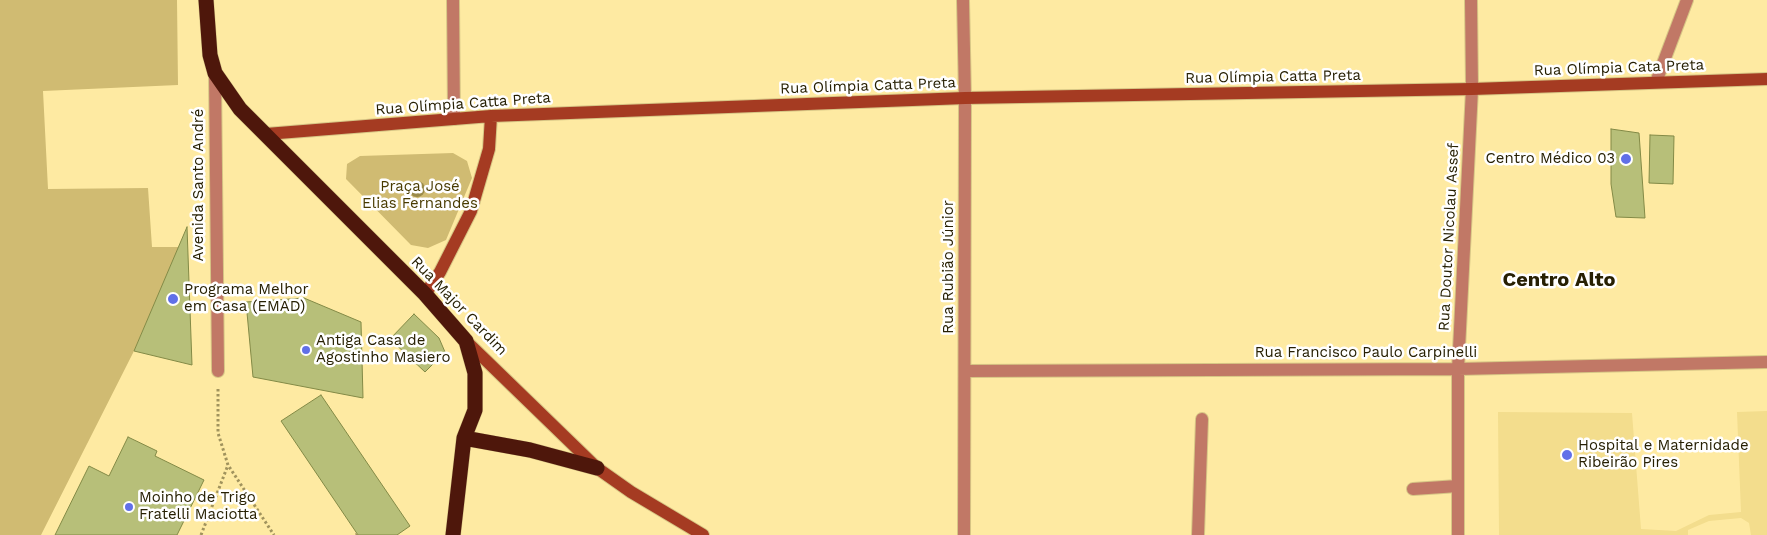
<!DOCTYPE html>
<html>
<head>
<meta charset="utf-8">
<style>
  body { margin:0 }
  canvas { display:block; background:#feeaa2 }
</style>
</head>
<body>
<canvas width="1767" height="535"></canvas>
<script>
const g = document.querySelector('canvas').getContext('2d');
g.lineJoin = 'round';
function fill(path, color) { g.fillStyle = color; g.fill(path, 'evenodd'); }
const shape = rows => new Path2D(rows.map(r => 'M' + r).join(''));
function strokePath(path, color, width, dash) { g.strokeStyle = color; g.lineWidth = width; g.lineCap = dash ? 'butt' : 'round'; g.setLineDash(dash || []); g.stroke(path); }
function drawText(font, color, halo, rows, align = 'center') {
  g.font = font + ' "Work Sans",sans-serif'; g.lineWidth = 5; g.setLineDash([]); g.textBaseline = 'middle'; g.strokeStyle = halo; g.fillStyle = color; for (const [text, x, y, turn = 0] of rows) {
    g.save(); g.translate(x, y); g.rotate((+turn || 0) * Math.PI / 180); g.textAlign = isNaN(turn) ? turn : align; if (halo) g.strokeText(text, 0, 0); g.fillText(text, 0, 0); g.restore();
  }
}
const built = shape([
  [1767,411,1767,535,1751,535,1749,523,1741,518,1709,521,1688,530,1688,535,1499,535,1498,412,1632,413,1641,529,1676,531,1709,515,1741,512,1737,412]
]);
const green = shape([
  [0,0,177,0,178,85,43,91,48,189,148,188,152,247,179,247,134,351,41,535,0,535],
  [453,153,467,161,472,178,446,240,428,248,411,245,346,179,347,164,360,156]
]);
const building = shape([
  [1611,129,1639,133,1645,218,1616,217,1611,184,1611,129],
  [1650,135,1674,136,1673,184,1649,183,1650,135],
  [187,227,192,365,134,351,187,227],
  [304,298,361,322,363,398,253,377,246,302,304,298],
  [414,314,439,338,445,352,425,372,390,339,414,314],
  [321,395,410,526,397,535,358,535,281,421,321,395],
  [128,437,157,451,155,456,204,480,177,535,55,535,89,466,109,476,128,437]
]);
const path = shape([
  [218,389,218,433,228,465,274,535],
  [201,535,228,465],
  [356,535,357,534]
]);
const lane = shape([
  [1413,489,1458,486],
  [1198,535,1202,419]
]);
const street = shape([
  [453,0,454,119],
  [963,0,965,98,964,535],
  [215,73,218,371],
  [1656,82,1687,0],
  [965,371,1458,369,1767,362],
  [1458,535,1458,369,1472,89,1471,0]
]);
const secondary = shape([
  [266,134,491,116,965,98,1472,89,1767,79],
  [425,294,440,272,471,211,489,149,491,116],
  [466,341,597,468,631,492,703,535]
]);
const highway = shape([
  [206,0,210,55,215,73,240,109,425,294,466,341,475,373,475,410,464,438,453,535],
  [464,438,530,450,597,468]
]);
const trees = [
  [417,189]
];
const markers = [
  [1626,159,6,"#6170e8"],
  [173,299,6,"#6170e8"],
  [306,350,5,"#6170e8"],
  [1567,455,6,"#6170e8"],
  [129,507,5,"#6170e8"]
];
const streetNames = [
  ["Rua Olímpia Cata Preta",1619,68,-2],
  ["Rua Olímpia Catta Preta",1273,77,-1],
  ["Rua Olímpia Catta Preta",868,86,-2],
  ["Rua Olímpia Catta Preta",463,104,-4],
  ["Avenida Santo André",199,185,-90],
  ["Rua Doutor Nicolau Assef",1449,237,-87],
  ["Rua Rubião Júnior",949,267,-90],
  ["Rua Major Cardim",459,306,46],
  ["Rua Francisco Paulo Carpinelli",1366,353]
];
const poiNames = [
  ["Centro Médico 03",1615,159,"right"],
  ["Programa Melhor",184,290],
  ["em Casa (EMAD)",184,307],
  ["Antiga Casa de",316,341],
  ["Agostinho Masiero",316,358],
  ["Hospital e Maternidade",1578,446],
  ["Ribeirão Pires",1578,463],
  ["Moinho de Trigo",139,498],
  ["Fratelli Maciotta",139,515]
];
const parkNames = [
  ["Praça José",420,187],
  ["Elias Fernandes",420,204]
];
const districtNames = [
  ["Centro Alto",1559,280]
];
fill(built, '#f3dd8d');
fill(green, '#d0bb72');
fill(building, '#b7bf79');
strokePath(building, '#838a46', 1);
strokePath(lane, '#d7c685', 14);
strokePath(street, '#d7c685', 14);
strokePath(secondary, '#d7c685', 14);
strokePath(highway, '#d7c685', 16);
strokePath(path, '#a1935d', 3, [2.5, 2.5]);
strokePath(lane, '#c17866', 12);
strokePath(street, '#c17866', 12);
strokePath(secondary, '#a53b22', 12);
strokePath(highway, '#4e170b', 15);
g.fillStyle = '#9a8a49';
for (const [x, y] of trees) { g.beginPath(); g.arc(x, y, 8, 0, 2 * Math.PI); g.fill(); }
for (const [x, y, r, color] of markers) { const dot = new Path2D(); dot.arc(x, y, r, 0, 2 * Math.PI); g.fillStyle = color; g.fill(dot); strokePath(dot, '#fff', 2); }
drawText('15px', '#272003', '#fff', streetNames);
drawText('15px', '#272003', '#fff', poiNames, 'left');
drawText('15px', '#493b00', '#fff', parkNames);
drawText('bold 20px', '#272003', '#fff', districtNames);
</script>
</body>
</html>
